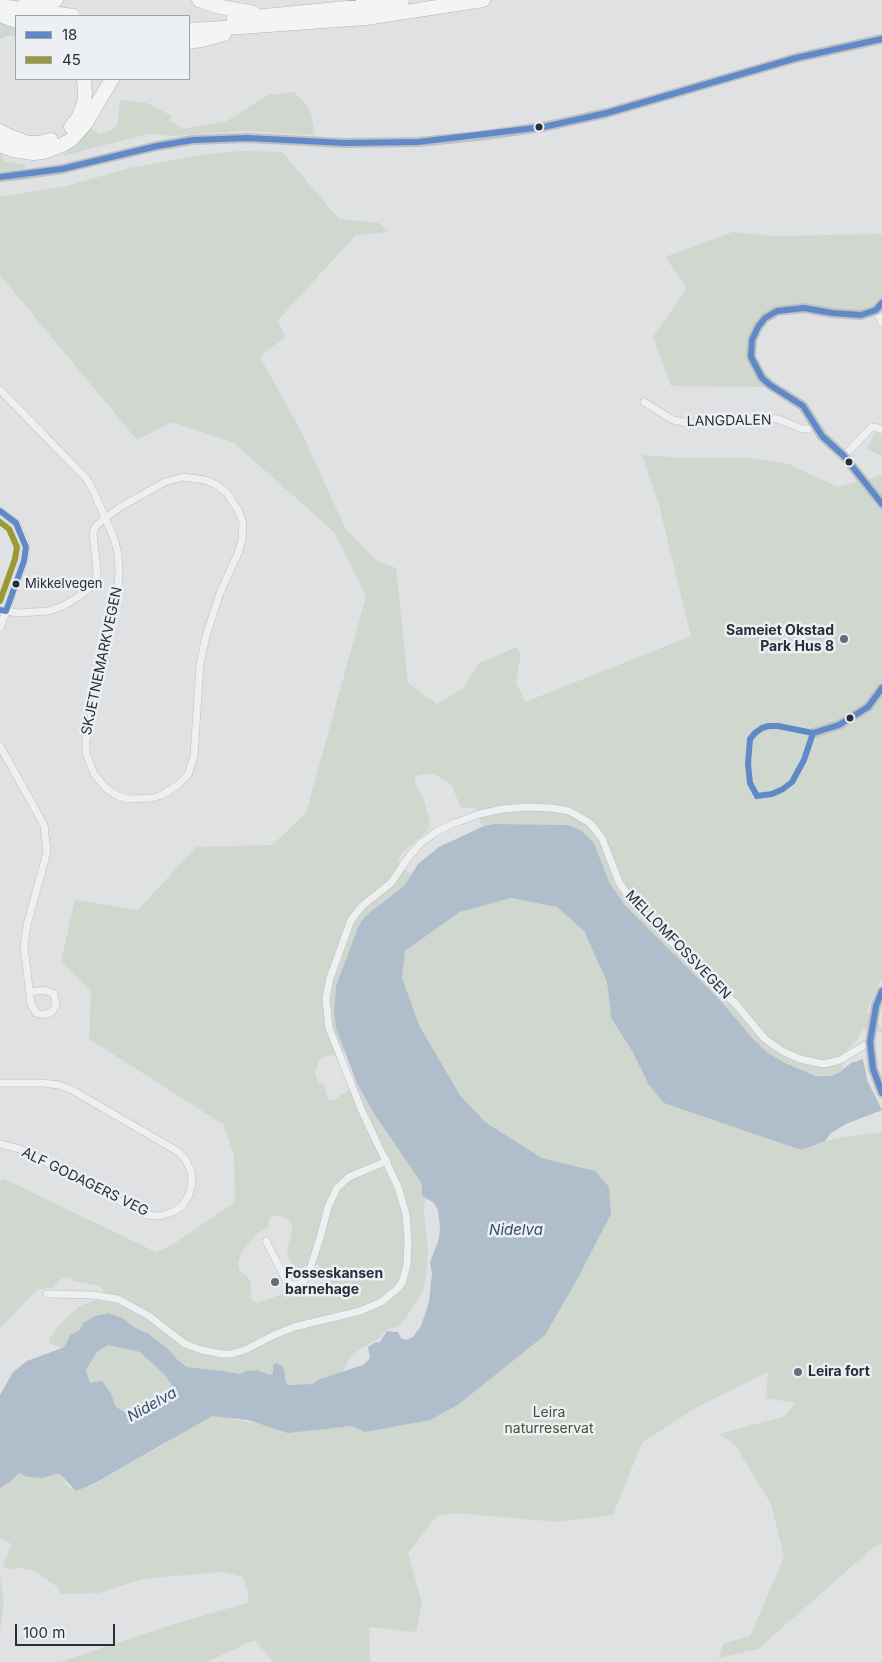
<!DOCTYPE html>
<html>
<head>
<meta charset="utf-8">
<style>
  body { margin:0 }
  #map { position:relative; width:882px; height:1662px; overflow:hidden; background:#dfe1e3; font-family:Inter,sans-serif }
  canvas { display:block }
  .legend { position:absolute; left:15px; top:15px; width:175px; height:65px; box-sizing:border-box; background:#eceff3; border:1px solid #9ea2a9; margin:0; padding:6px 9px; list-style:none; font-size:15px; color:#282f3a }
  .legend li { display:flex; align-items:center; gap:10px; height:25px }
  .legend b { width:25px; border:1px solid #9ea2a9 }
  .scale { position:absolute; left:15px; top:1624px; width:100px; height:22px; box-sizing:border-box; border:2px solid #282f3a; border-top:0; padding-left:6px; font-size:15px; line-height:18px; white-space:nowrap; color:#282f3a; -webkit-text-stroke:4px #eceff3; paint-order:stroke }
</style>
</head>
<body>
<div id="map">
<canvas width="882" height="1662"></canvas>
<ul class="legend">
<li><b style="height:6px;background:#5f8ac7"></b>18</li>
<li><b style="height:6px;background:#9b9836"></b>45</li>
</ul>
<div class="scale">100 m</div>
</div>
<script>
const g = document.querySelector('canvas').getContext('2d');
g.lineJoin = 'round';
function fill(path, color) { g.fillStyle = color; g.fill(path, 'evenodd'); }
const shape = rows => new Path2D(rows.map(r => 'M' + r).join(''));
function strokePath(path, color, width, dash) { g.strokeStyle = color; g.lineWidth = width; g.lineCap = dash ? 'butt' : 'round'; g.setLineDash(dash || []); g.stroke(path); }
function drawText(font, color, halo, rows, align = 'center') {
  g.font = font + ' Inter,sans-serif'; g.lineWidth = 5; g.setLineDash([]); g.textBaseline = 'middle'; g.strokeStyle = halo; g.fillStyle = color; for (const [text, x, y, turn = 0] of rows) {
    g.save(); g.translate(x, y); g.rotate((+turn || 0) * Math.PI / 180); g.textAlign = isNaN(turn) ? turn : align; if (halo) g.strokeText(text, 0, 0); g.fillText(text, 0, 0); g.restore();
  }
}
const green = shape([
  [0,20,16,24,16,37,9,35,0,39],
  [294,92,310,109,315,135,243,131,173,136,149,134,62,156,91,129,100,134,111,130,118,124,120,100,147,103,172,116,170,120,183,129,227,121,268,95],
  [241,151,282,152,339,219,379,223,389,232,356,235,278,320,285,337,260,357,302,433,345,528,377,561,396,568,408,683,437,704,463,688,479,663,517,647,521,655,516,682,525,702,691,636,659,505,642,455,681,458,748,458,789,464,837,487,882,475,882,977,867,1011,882,1029,882,1032,863,1029,857,1040,843,1054,843,1069,840,1072,831,1076,809,1074,787,1064,768,1053,754,1040,720,1000,624,904,609,882,594,843,582,831,569,825,494,824,484,826,481,823,475,808,461,808,451,784,434,774,419,775,415,778,415,783,424,800,428,814,430,823,429,829,402,853,398,861,399,864,411,874,407,881,404,886,380,904,362,920,341,1043,345,1052,324,1057,319,1060,315,1074,318,1082,324,1085,328,1100,333,1100,348,1091,356,1081,373,1112,420,1181,422,1185,423,1198,425,1199,424,1213,428,1249,426,1277,423,1291,406,1318,397,1327,387,1330,376,1341,360,1349,349,1358,343,1373,320,1379,312,1384,291,1385,286,1383,285,1381,284,1369,273,1367,273,1373,270,1375,257,1370,240,1374,223,1371,187,1367,148,1333,139,1330,131,1323,105,1313,88,1320,83,1323,80,1330,70,1335,65,1346,62,1348,49,1343,49,1339,62,1322,75,1310,82,1305,102,1298,103,1294,103,1290,100,1286,73,1281,71,1278,66,1277,61,1279,53,1288,46,1288,37,1290,0,1328,0,1181,4,1179,156,1252,172,1245,235,1202,234,1156,224,1125,89,1039,91,992,61,961,75,900,138,910,196,847,272,845,306,813,366,596,334,532,234,443,172,422,137,440,0,275,0,197,67,186,129,168,207,154],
  [278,1215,290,1221,293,1226,287,1252,290,1262,295,1268,302,1268,310,1263,318,1265,325,1274,324,1282,321,1285,303,1287,257,1303,253,1301,251,1297,250,1281,247,1276,239,1270,238,1263,240,1256,246,1246,258,1233,268,1227,270,1217],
  [0,154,2,154,4,161,26,165,25,169,0,172],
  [733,232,775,236,882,234,882,305,854,314,806,307,760,321,753,359,770,387,671,386,653,337,687,288,665,257],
  [875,432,882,436,882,456,867,449],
  [511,898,557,907,584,931,607,982,611,1018,632,1051,649,1085,751,1132,801,1150,825,1141,850,1136,882,1132,882,1545,875,1546,758,1649,719,1658,723,1644,750,1636,784,1557,771,1504,735,1445,720,1434,785,1416,795,1403,766,1398,768,1372,697,1407,642,1443,613,1515,558,1522,456,1513,437,1516,408,1553,422,1602,416,1632,369,1627,370,1662,274,1662,254,1640,207,1662,60,1662,174,1624,247,1603,248,1594,243,1577,223,1572,150,1578,130,1583,99,1593,62,1594,56,1586,34,1571,19,1568,8,1569,3,1566,12,1544,0,1539,0,1484,16,1470,60,1472,65,1484,71,1489,90,1486,163,1445,208,1414,259,1424,333,1427,353,1426,359,1429,574,1280,582,1270,611,1214,595,1171,542,1158,485,1122,460,1095,420,1027,402,978,405,951,460,912],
  [108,1345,140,1352,165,1375,174,1389,163,1399,146,1402,146,1409,132,1416,116,1407,111,1394,90,1383,86,1370,97,1352],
  [0,1577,4,1600,0,1632]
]);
const water = shape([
  [494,824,569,825,582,831,594,843,609,882,624,904,720,1000,754,1040,768,1053,787,1064,816,1076,831,1076,840,1072,851,1063,863,1059,868,1082,882,1110,846,1124,831,1133,825,1141,801,1150,664,1103,649,1085,632,1051,611,1018,607,982,584,931,557,907,511,898,460,912,405,951,402,978,420,1027,460,1095,485,1122,542,1158,595,1171,609,1187,611,1214,579,1276,545,1335,459,1404,430,1420,365,1432,352,1426,288,1433,248,1420,212,1416,95,1483,76,1491,59,1473,43,1478,28,1477,19,1473,11,1481,0,1488,0,1395,4,1388,13,1372,22,1365,27,1361,62,1348,65,1346,70,1335,80,1330,83,1323,95,1316,109,1313,122,1318,139,1330,148,1333,155,1339,168,1349,178,1360,187,1367,223,1371,240,1374,247,1371,257,1370,270,1375,273,1373,273,1365,277,1363,283,1367,285,1373,285,1381,288,1385,312,1384,320,1379,363,1365,370,1358,368,1347,374,1343,380,1342,387,1331,398,1332,401,1338,406,1340,413,1337,421,1326,429,1302,432,1273,430,1262,439,1239,440,1227,438,1210,434,1203,422,1196,422,1185,420,1181,373,1112,356,1081,336,1028,334,1013,336,986,358,928,362,920,369,913,404,886,418,864,439,847,484,826],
  [108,1345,140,1352,165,1375,174,1389,163,1399,146,1402,146,1409,132,1416,116,1407,111,1394,102,1381,90,1383,86,1370,97,1352]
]);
const pier = shape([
  [863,1059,866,1059,871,1082,882,1104,882,1108,868,1082]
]);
const street = shape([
  [876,310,882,323],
  [0,390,86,478,93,490,105,518,114,538,118,554,119,569,118,592,86,741,86,753,94,774,107,789,118,796,129,799,152,798,162,795,179,784,188,775,194,756,200,665,206,636,220,593,239,551,242,539,243,523,238,510,227,493,217,485,205,480,183,477,165,482,122,506,105,518,95,527,93,533,97,570,96,579,93,585,78,597,63,606,48,611,18,613,0,610],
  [644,402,673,420,683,422,695,424,747,418,766,418,778,419,802,429,808,429,816,425],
  [844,456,872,427,882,429],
  [0,511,16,523,24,539,26,547,24,561,0,628],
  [0,746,44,825,47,852,27,925,24,947,31,1004,36,1013,43,1015,52,1012,56,1005,54,994,44,990,30,992],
  [0,1083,43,1083,59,1085,72,1090,177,1151,185,1159,191,1171,192,1182,189,1195,182,1206,173,1212,159,1216,146,1215,20,1149,0,1144],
  [266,1241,287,1282,293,1285,300,1284,304,1281,309,1272,320,1238,328,1207,337,1188,349,1177,387,1161],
  [47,1294,93,1295,118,1299,149,1316,185,1344,202,1350,222,1354,231,1354,245,1350,274,1335,294,1327,360,1311,381,1302,396,1290,402,1283,407,1265,408,1240,406,1214,398,1187,362,1111,329,1028,326,999,330,978,351,920,362,906,391,883,408,858,421,843,436,832,452,824,480,814,502,809,527,807,552,808,569,811,590,823,602,838,619,882,630,899,708,980,735,1003,764,1038,782,1051,800,1059,824,1064,840,1060,870,1042]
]);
const secondary = shape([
  [0,177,19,175,62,169,157,146,193,140,247,138,345,143,418,142,478,136,543,127,607,113,796,58,882,39],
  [882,303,876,310,861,315,832,313,804,308,777,311,765,318,758,327,752,340,751,357,762,378,770,385,803,406,822,436,844,456,882,504],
  [813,733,839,725,868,707,882,688],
  [882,991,876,1006,870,1042,873,1069,882,1093]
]);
const highway = shape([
  [199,0,217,6,254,13],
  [25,4,38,4,56,0],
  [0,6,73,16],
  [0,15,16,21],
  [234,19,357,7,402,0],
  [189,30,241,27,366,18,483,0],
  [189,42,206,39,224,34],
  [71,127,78,118,84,104,85,93,84,79],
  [0,131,9,136,28,143,39,143,51,140],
  [0,145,13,150,33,153,44,152,62,145,72,139,86,123,112,79]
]);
const bus1 = shape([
  [0,177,62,169,157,146,193,140,247,138,345,143,418,142,543,127,607,113,796,58,882,39],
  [882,303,876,310,861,315,832,313,804,308,777,311,765,318,758,327,752,340,751,357,762,378,770,385,803,406,822,436,844,456,882,504],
  [0,511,16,523,26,547,24,561,6,611,0,610],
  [757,796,750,783,748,764,750,739,755,733,762,728,769,726,778,726,813,733,839,725,868,707,882,688],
  [757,796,772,794,783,789,792,782,804,760,813,733],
  [882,991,876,1006,870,1042,873,1069,882,1093]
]);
const bus2 = shape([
  [0,522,9,529,17,547,15,559,0,601]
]);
const markers = [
  [539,127,4.5,"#282f3a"],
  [849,462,4.5,"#282f3a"],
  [16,584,4.5,"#282f3a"],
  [844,639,5,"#686d75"],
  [850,718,4.5,"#282f3a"],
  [275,1282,5,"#686d75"],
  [798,1372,5,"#686d75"]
];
const busNames = [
  ["Mikkelvegen",25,584]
];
const streetNames = [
  ["LANGDALEN",729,421,-1],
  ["SKJETNEMARKVEGEN",102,661,-78],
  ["MELLOMFOSSVEGEN",678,945,46],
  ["ALF GODAGERS VEG",85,1182,26]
];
const poiNames = [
  ["Sameiet Okstad",834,631,"right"],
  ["Park Hus 8",834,647,"right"],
  ["Fosseskansen",285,1274],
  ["barnehage",285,1290],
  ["Leira fort",808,1372]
];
const parkNames = [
  ["Leira",549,1413],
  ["naturreservat",549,1429]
];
const waterNames = [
  ["Nidelva",516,1230],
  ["Nidelva",152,1405,-29]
];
fill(green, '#d0d7cf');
fill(water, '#b0bdcb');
fill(pier, '#dfe1e3');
strokePath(street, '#bdbfc1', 8);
strokePath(highway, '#b1b4b8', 15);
strokePath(street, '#eeeff0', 7);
strokePath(secondary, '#bdc0c3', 10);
strokePath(highway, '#f3f4f4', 14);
strokePath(bus1, '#5f8ac7', 6);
strokePath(bus2, '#9b9836', 6);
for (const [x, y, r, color] of markers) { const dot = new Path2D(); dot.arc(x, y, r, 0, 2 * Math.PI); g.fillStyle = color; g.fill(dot); strokePath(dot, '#eceff3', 2); }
drawText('13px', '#282f3a', '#eceff3', busNames, 'left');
drawText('14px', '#282f3a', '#eceff3', streetNames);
drawText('bold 14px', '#282f3a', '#eceff3', poiNames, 'left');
drawText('14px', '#3d5437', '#eceff3', parkNames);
drawText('italic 15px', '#384e68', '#eceff3', waterNames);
</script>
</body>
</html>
